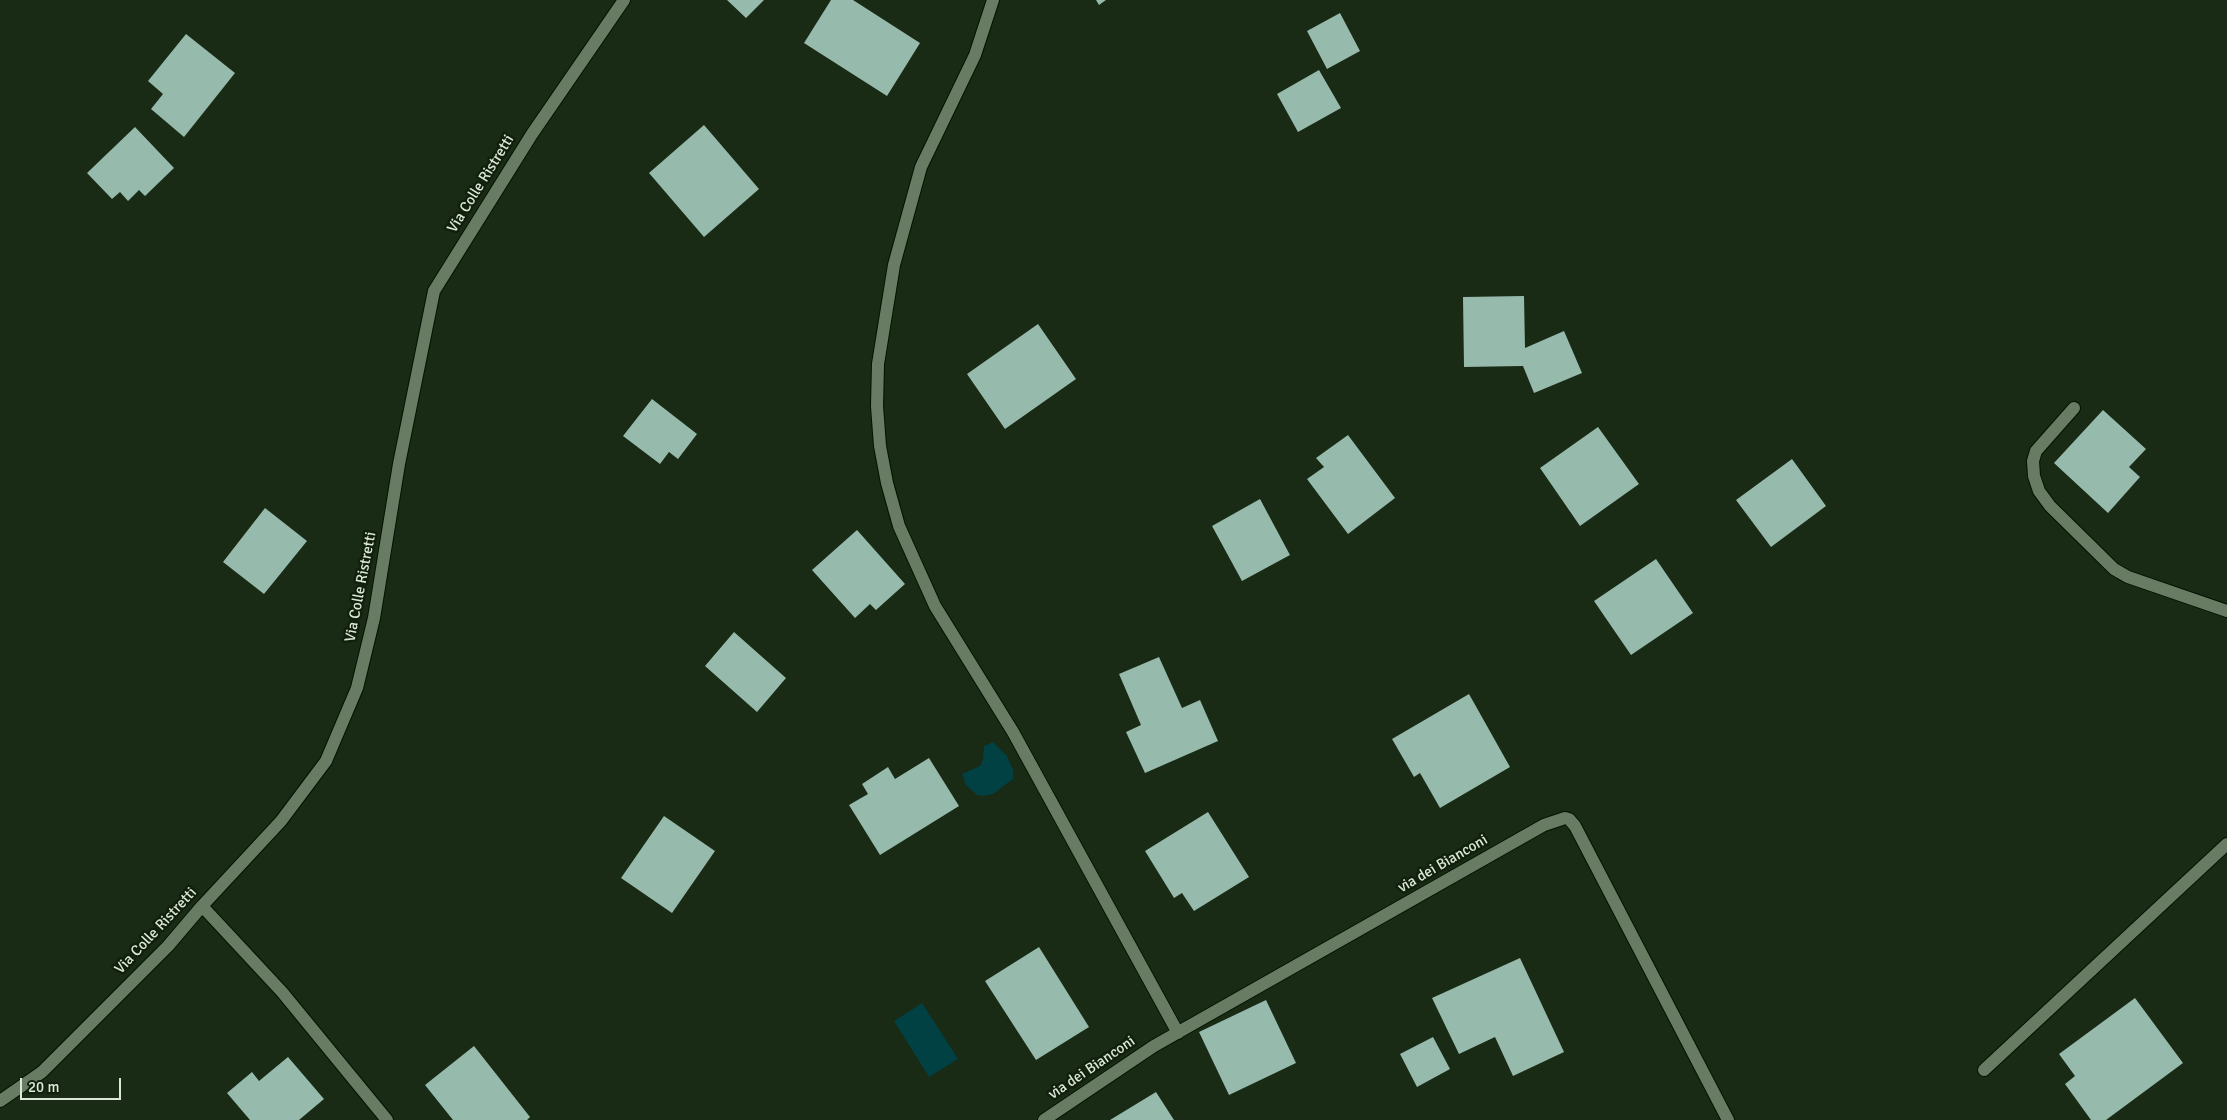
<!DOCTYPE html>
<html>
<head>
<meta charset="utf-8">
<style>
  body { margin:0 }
  #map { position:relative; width:2227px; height:1120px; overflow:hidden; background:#192a15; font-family:Signika,sans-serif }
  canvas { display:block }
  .scale { position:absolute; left:20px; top:1078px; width:101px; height:22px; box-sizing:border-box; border:2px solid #dce7d9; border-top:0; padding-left:6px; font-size:15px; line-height:18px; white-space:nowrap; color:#dce7d9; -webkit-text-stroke:4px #10200b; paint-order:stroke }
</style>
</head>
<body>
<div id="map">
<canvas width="2227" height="1120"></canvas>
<div class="scale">20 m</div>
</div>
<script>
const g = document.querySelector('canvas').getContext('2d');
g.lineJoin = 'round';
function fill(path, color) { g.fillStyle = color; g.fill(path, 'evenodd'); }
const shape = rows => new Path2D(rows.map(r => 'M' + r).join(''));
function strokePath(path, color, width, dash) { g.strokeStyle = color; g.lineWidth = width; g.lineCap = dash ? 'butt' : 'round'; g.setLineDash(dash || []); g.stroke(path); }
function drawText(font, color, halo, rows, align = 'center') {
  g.font = font + ' Signika,sans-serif'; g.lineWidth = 5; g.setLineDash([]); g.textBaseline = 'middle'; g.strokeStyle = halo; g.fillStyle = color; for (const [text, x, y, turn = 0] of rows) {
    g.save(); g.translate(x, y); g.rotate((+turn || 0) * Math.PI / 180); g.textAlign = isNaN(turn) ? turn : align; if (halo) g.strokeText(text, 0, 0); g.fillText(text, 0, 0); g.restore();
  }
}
const water = shape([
  [993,742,1007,756,1013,770,1013,779,993,794,983,796,977,795,966,785,962,774,980,766,983,760,984,746],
  [922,1003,958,1059,929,1077,894,1021]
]);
const building = shape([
  [727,0,764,0,746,18],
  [831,0,853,0,920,43,887,96,804,43],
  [1096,0,1106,0,1099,5],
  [1340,13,1360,51,1327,69,1307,31],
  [186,34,235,73,184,137,151,109,163,94,148,81],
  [1319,70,1341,108,1298,132,1277,94],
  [704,125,759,189,704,237,649,173],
  [135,127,174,168,145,196,139,190,128,201,120,192,112,199,87,173],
  [1524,296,1525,348,1564,331,1582,373,1534,393,1523,366,1464,367,1463,297],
  [1038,324,1076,379,1005,429,967,374],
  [652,399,697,434,678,459,669,452,660,464,623,436],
  [2103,410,2146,449,2129,467,2140,477,2108,513,2054,463],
  [1598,427,1639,484,1580,526,1540,468],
  [1348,435,1395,498,1348,534,1307,479,1324,467,1316,458],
  [1792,459,1826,506,1771,547,1736,500],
  [1260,499,1290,555,1242,581,1212,526],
  [265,508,307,541,264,594,223,562],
  [857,530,905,584,876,610,870,604,855,618,812,570],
  [1656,559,1693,613,1631,655,1594,601],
  [734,632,786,678,757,712,705,666],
  [1159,657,1182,708,1200,700,1218,741,1145,773,1126,732,1141,725,1119,674],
  [1469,694,1510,767,1440,808,1420,773,1414,777,1392,739],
  [929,758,959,806,880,855,849,805,868,794,862,784,888,767,895,779],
  [1208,812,1249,877,1194,911,1182,893,1174,898,1145,851],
  [664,816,715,851,672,913,621,878],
  [1039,947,1089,1027,1036,1060,985,981],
  [1520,958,1564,1052,1513,1076,1495,1037,1459,1054,1432,998],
  [2135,998,2183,1063,2106,1120,2091,1120,2065,1084,2075,1076,2059,1054],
  [1266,1000,1296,1063,1229,1095,1199,1032],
  [1433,1037,1450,1069,1417,1087,1400,1054],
  [474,1046,530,1117,527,1120,453,1120,425,1085],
  [288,1057,324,1099,299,1120,250,1120,227,1093,252,1072,259,1081],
  [1156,1092,1174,1120,1110,1120]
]);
const minor = shape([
  [993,0,975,55,921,167,894,265,878,364,877,406,880,446,887,483,899,526,935,606,1013,732,1178,1033],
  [2074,408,2036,451,2033,461,2034,476,2039,491,2050,506,2114,569,2128,577,2227,611],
  [202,906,282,992,387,1120],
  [1984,1070,2227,844],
  [0,1101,42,1072,168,946,202,906,281,821,326,761,357,688,374,618,399,464,434,291,532,134,624,0],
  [1044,1120,1154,1046,1544,825,1565,818,1569,819,1575,826,1728,1120]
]);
const streetNames = [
  ["Via Colle Ristretti",481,184,-58],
  ["Via Colle Ristretti",361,587,-79],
  ["via dei Bianconi",1443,864,-30],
  ["Via Colle Ristretti",156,931,-47],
  ["via dei Bianconi",1092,1068,-34]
];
fill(water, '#014043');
fill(building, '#96baac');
strokePath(minor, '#041202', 14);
strokePath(minor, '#687c63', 12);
drawText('15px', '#dce7d9', '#10200b', streetNames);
</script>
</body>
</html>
